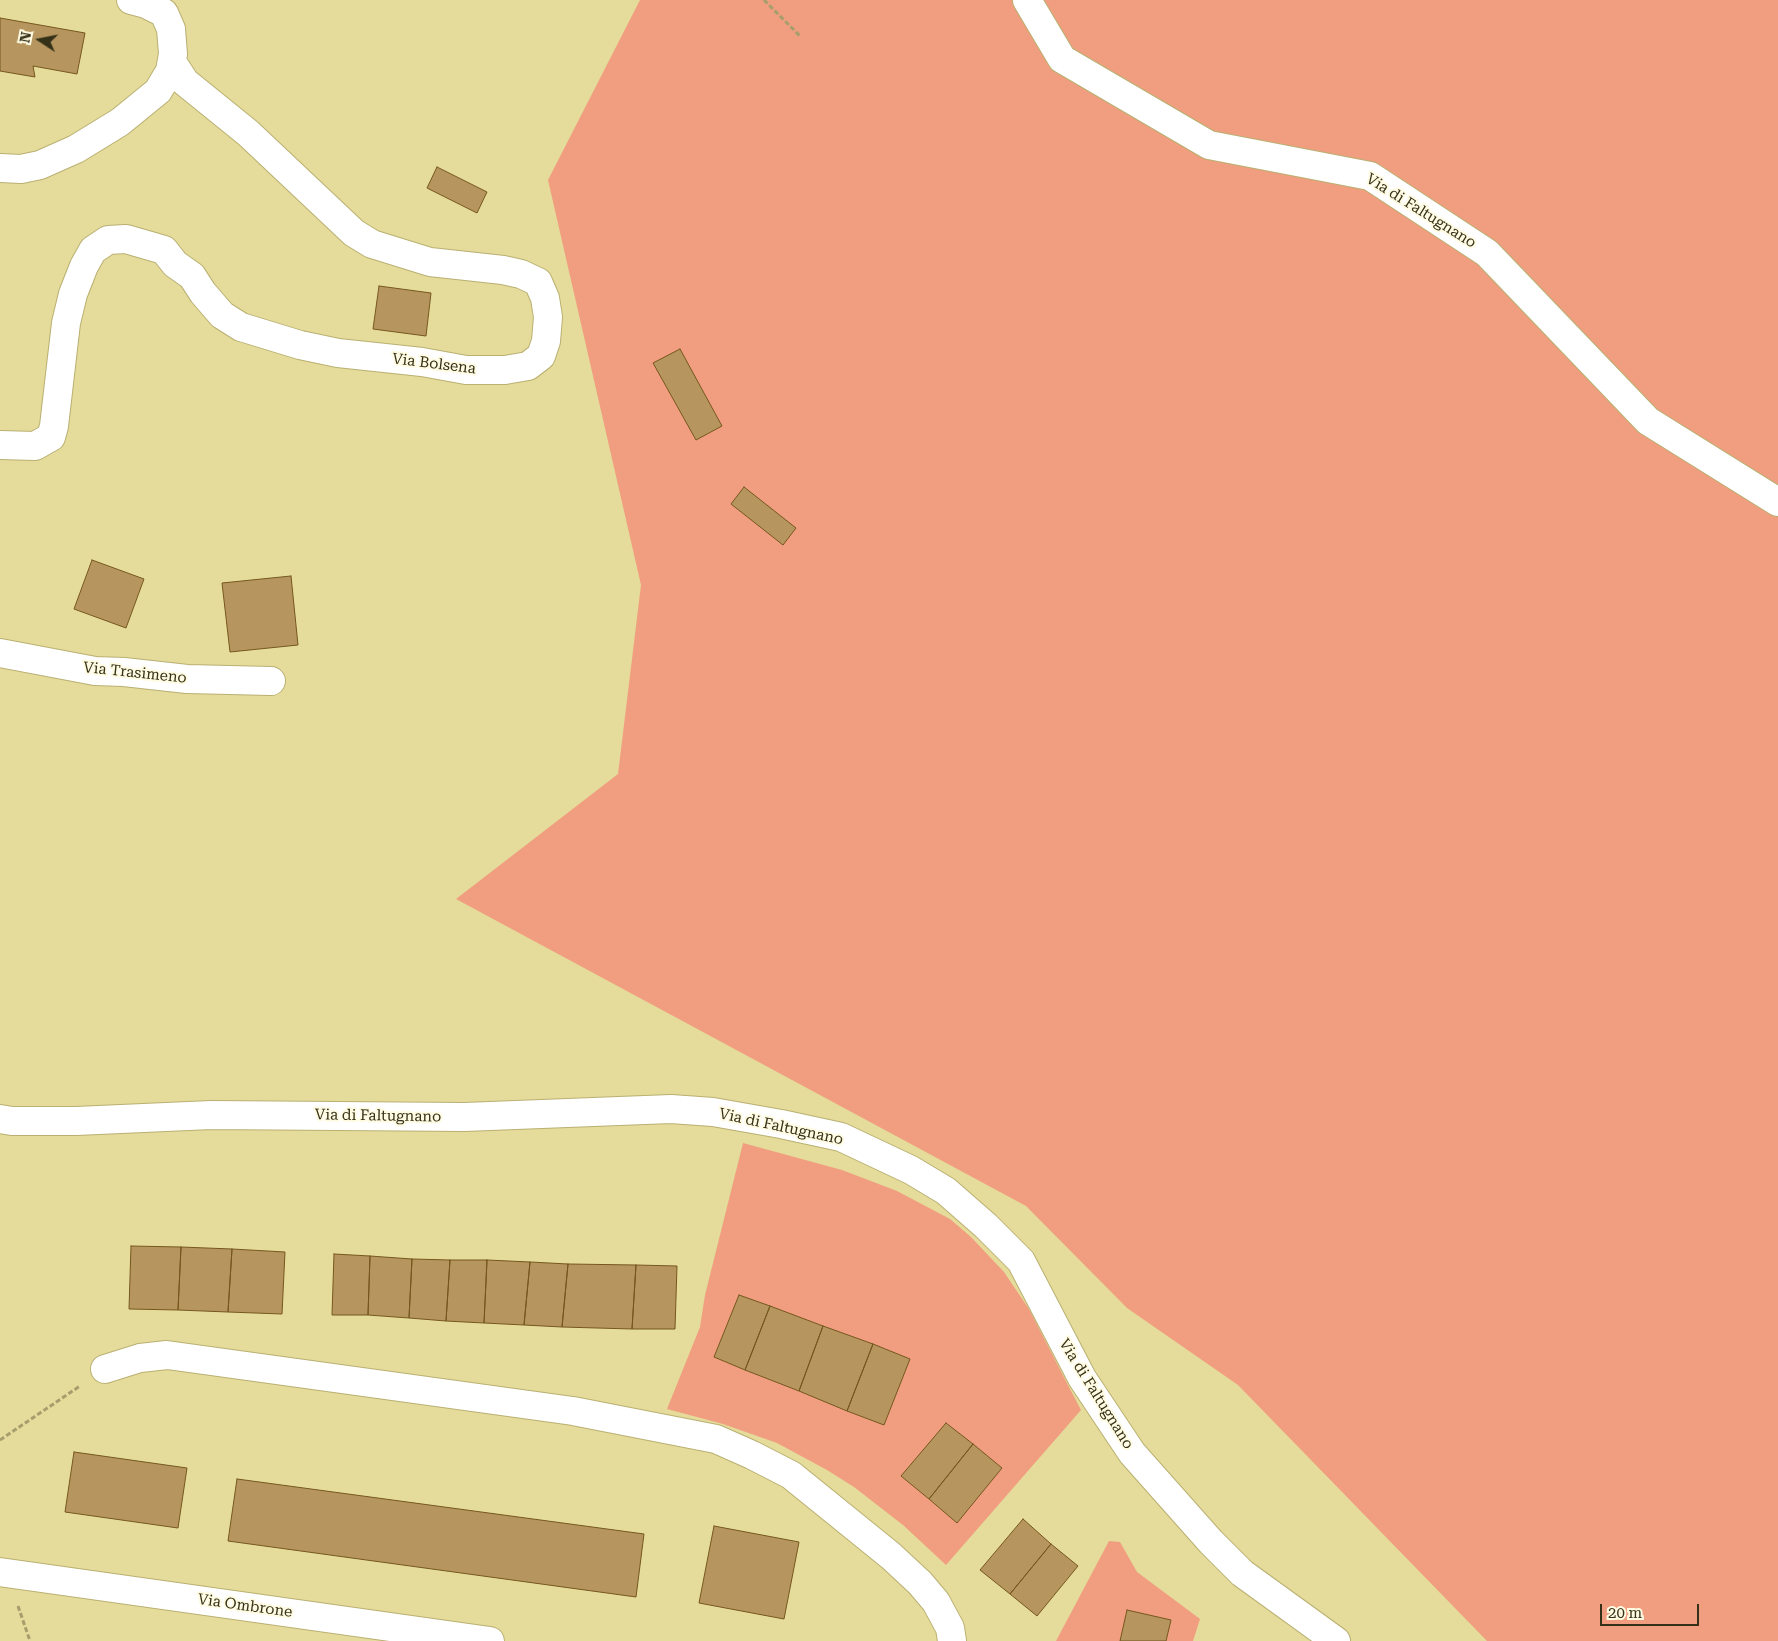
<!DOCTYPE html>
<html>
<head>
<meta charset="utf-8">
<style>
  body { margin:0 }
  #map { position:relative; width:1778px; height:1641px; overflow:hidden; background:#e5db9b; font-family:"Roboto Serif",serif }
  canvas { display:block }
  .north { position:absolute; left:15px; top:15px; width:50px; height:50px; -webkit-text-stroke:4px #fffbe2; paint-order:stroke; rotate:281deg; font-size:14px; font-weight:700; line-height:20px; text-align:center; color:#353118 }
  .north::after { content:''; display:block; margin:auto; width:18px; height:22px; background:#353118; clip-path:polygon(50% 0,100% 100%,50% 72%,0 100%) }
  .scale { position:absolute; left:1600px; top:1604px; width:99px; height:22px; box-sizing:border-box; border:2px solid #353118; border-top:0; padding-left:6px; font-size:15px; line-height:18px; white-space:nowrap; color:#353118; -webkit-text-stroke:4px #fffbe2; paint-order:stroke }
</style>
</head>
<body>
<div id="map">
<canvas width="1778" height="1641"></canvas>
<div class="north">N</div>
<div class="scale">20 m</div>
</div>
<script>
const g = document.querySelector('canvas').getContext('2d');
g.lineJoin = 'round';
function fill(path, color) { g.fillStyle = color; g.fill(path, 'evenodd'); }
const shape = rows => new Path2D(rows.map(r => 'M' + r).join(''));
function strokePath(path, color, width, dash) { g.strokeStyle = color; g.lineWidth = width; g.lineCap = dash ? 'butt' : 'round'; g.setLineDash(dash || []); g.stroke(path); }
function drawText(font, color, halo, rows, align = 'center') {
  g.font = font + ' "Roboto Serif",serif'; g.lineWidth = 4; g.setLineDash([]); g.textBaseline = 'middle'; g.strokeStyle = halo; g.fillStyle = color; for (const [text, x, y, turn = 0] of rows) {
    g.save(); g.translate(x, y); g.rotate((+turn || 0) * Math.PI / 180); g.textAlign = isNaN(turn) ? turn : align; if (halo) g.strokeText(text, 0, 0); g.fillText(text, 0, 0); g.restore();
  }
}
const green = shape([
  [640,0,1778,0,1778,1641,1487,1641,1238,1385,1127,1308,1026,1206,456,899,618,774,641,585,548,180],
  [743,1143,842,1170,897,1191,950,1219,971,1237,1004,1272,1029,1309,1071,1391,1081,1410,946,1565,903,1525,854,1487,827,1470,777,1443,723,1424,667,1409,700,1327,705,1295],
  [1109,1541,1120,1542,1137,1572,1200,1619,1193,1641,1056,1641]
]);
const building = shape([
  [0,18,85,33,77,74,33,66,35,77,0,71,0,18],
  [437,167,487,192,477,213,427,188,437,167],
  [379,286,431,293,426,336,373,329,379,286],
  [680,349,722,426,696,440,653,363,680,349],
  [744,487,796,528,783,545,731,504,744,487],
  [92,560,144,579,126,628,74,609,92,560],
  [291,576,298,645,230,652,222,583,291,576],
  [131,1246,181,1247,178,1310,129,1309,131,1246],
  [181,1247,232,1249,228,1312,178,1310,181,1247],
  [232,1249,285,1252,282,1314,228,1312,232,1249],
  [334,1254,370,1256,368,1315,332,1315,334,1254],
  [370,1256,412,1259,409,1318,368,1315,370,1256],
  [412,1259,450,1260,446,1321,409,1318,412,1259],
  [450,1260,487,1260,484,1323,446,1321,450,1260],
  [487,1260,530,1262,524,1325,484,1323,487,1260],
  [530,1262,568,1264,562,1327,524,1325,530,1262],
  [568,1264,636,1265,632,1329,562,1327,568,1264],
  [636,1265,677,1266,675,1329,632,1329,636,1265],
  [739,1295,770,1306,745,1370,714,1357,739,1295],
  [770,1306,823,1326,799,1391,745,1370,770,1306],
  [823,1326,873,1344,847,1411,799,1391,823,1326],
  [873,1344,910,1359,884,1425,847,1411,873,1344],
  [946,1423,973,1444,929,1499,901,1476,946,1423],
  [973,1444,1002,1468,957,1523,929,1499,973,1444],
  [74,1452,187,1468,178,1528,65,1512,74,1452],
  [237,1479,644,1534,636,1597,228,1541,237,1479],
  [1023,1519,1051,1544,1010,1594,980,1570,1023,1519],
  [714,1526,799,1542,784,1619,699,1603,714,1526],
  [1051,1544,1078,1566,1037,1616,1010,1594,1051,1544],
  [1127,1610,1171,1620,1166,1641,1120,1641,1127,1610]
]);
const path = shape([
  [764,0,800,36],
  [0,1440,80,1386],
  [18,1606,30,1641]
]);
const minor = shape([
  [1027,0,1062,59,1209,145,1370,176,1487,253,1648,421,1778,502],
  [0,168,21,169,40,165,76,149,120,122,158,91,170,71,173,54,171,29,164,13,146,4,131,0],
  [0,445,35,446,51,437,54,426,66,323,73,294,84,266,93,250,108,240,126,239,164,250,175,264,192,276,203,293,222,315,241,327,300,345,338,353,422,362,466,370,505,370,528,366,541,356,546,341,548,317,545,298,538,282,521,274,503,270,430,262,372,244,354,233,248,133,185,82,172,62],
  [0,653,95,671,124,672,187,679,271,681],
  [0,1119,12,1121,76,1121,211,1115,464,1117,671,1109,713,1112,781,1124,841,1137,911,1170,946,1191,986,1226,1021,1261,1082,1378,1132,1453,1211,1542,1242,1573,1336,1641],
  [105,1369,140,1358,167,1355,573,1411,716,1439,752,1455,791,1475,891,1556,920,1583,936,1602,950,1628,952,1641],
  [0,1572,490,1641]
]);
const streetNames = [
  ["Via di Faltugnano",1421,211,32],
  ["Via Bolsena",434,364,7],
  ["Via Trasimeno",135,673,6],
  ["Via di Faltugnano",378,1116,1],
  ["Via di Faltugnano",781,1127,12],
  ["Via di Faltugnano",1096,1394,58],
  ["Via Ombrone",245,1606,8]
];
fill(green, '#f09e7f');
fill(building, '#b6965e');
strokePath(building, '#75571e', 1);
strokePath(minor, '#b9b072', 30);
strokePath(path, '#a69e6c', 3, [5, 2.5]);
strokePath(minor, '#fff', 28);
drawText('15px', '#353118', '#fffbe2', streetNames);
</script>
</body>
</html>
